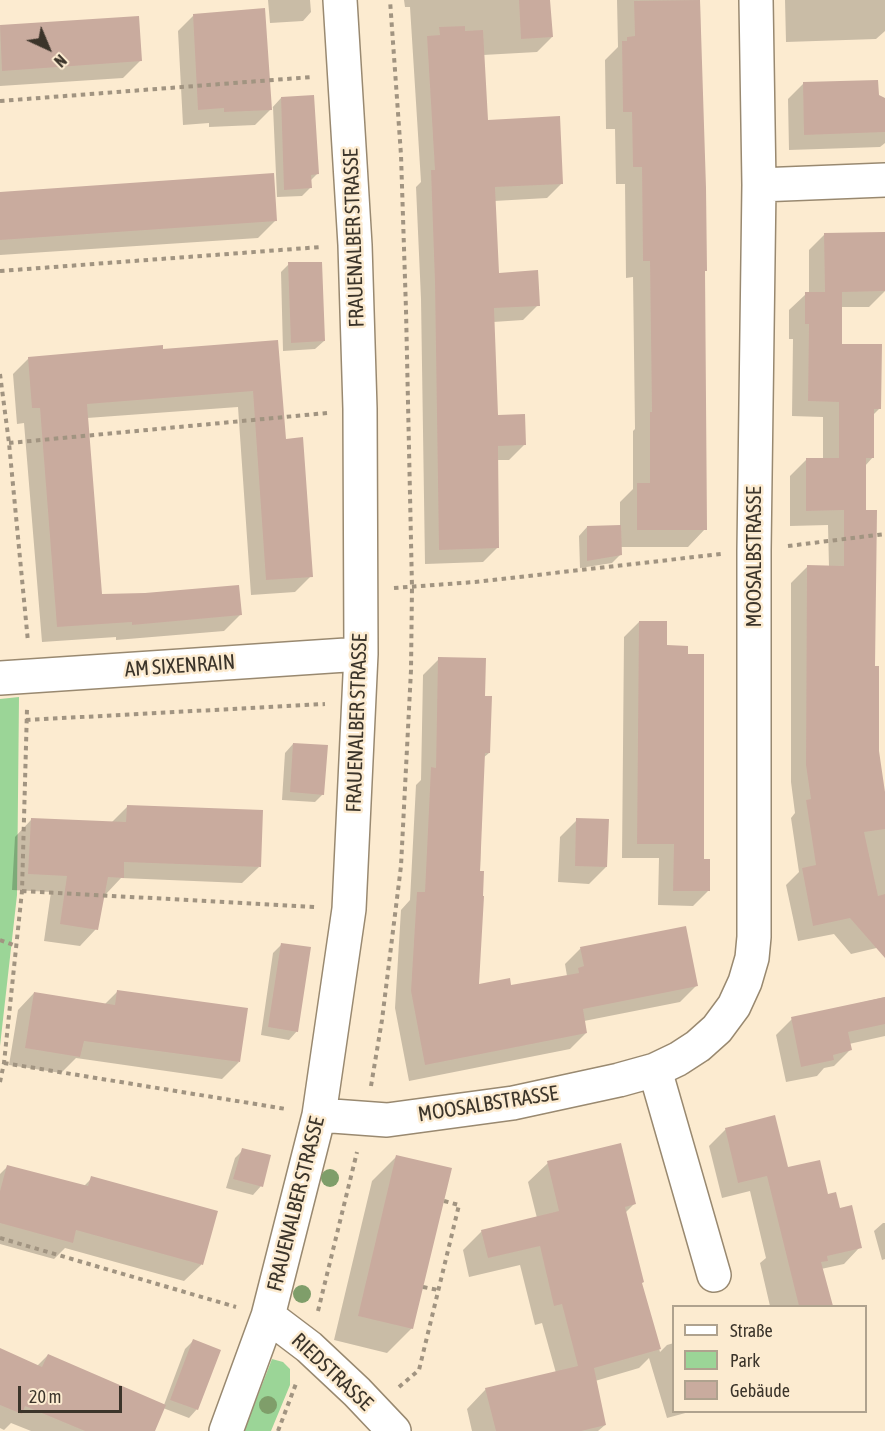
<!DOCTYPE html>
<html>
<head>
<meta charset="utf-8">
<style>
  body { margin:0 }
  #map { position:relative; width:885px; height:1431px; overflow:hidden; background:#fcebd0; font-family:"Asap Condensed",sans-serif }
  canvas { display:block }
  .legend { position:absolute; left:672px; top:1305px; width:195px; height:108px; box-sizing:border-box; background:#fcebd0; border:2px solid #afa28e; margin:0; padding:8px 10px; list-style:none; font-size:18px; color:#3b342a }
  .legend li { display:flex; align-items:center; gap:12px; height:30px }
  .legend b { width:30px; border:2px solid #afa28e }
  .north { position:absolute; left:18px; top:18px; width:60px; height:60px; -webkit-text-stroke:4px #fcebd0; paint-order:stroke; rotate:136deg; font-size:16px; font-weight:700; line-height:24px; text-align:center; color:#3b342a }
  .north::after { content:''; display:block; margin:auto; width:21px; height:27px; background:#3b342a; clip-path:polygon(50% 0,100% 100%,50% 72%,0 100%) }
  .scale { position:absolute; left:18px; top:1386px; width:104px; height:27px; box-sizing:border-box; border:3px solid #3b342a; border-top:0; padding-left:8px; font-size:18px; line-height:21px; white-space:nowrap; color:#3b342a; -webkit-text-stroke:4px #fcebd0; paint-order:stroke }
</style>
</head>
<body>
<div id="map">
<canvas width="885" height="1431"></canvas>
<ul class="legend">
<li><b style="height:8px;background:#fff"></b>Straße</li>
<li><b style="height:16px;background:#9bd597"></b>Park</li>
<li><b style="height:16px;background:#c9ab9e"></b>Gebäude</li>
</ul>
<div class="north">N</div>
<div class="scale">20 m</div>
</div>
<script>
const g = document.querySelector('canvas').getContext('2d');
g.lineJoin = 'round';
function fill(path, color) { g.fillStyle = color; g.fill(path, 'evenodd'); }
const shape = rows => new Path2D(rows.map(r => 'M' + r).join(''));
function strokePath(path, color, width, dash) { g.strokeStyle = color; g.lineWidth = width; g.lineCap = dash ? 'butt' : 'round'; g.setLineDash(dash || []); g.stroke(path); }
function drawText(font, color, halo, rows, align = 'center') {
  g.font = font + ' "Asap Condensed",sans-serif'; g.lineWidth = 5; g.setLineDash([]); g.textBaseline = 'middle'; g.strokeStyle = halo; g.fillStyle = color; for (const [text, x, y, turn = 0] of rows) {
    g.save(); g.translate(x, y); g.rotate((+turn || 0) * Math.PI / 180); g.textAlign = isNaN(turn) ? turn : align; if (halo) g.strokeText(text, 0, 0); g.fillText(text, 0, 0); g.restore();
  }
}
const green = shape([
  [19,697,17,895,0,1046,0,699],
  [272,1359,283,1362,290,1369,290,1385,271,1431,244,1431]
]);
const shadow = shape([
  [268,0,310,0,311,12,303,21,270,23],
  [404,0,548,0,552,37,537,52,483,55,487,122,562,183,547,198,494,201,497,274,538,305,523,320,493,322,497,416,524,445,509,460,496,460,498,547,483,562,425,564,421,299,416,187,421,182,410,7,405,7],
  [617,0,700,0,705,529,688,547,620,547,620,555,612,563,580,568,579,536,587,527,620,527,620,502,633,489,633,431,635,429,633,277,626,278,625,184,616,184,615,129,606,129,605,60,618,47],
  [785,0,885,0,885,31,876,39,786,42],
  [194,15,271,109,281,98,317,174,310,181,310,188,302,196,277,197,273,107,255,125,209,127,209,123,183,125,178,31],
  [137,17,140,61,123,78,0,86,0,27],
  [804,83,885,99,885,143,880,147,789,150,788,99],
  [0,193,275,221,258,238,0,255],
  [825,234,885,291,869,307,841,307,841,345,880,408,872,416,873,457,865,466,865,509,878,752,885,803,885,946,851,954,834,934,798,941,786,885,799,872,791,818,795,813,791,782,791,583,807,567,829,567,828,525,790,526,790,476,806,460,823,460,823,417,792,416,793,339,789,339,789,310,806,294,809,294,809,250],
  [289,264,324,341,315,349,283,351,281,272],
  [277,341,285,440,311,576,295,592,251,595,238,407,87,418,101,595,240,615,224,631,116,640,116,637,42,642,24,423,17,424,13,374,29,358,162,351],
  [639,622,666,647,708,891,693,906,658,905,659,858,622,858,624,637],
  [439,659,483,697,489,753,483,758,477,986,509,986,567,976,565,964,581,948,696,986,680,1002,584,1021,586,1033,570,1049,409,1081,395,1008,401,910,410,900,416,785,421,780,423,675],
  [293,744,323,794,315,802,282,800,285,753],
  [128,806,259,867,242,883,121,878,106,894,103,894,96,929,80,946,44,941,51,892,12,890,15,837,31,820,111,823],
  [577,820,606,867,589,884,558,882,560,837],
  [282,944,297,1031,289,1040,261,1035,273,953],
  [117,992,239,1062,222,1079,76,1058,61,1073,9,1065,18,1010,34,993,104,1005],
  [885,997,885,1036,849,1044,850,1050,834,1066,824,1068,817,1076,786,1082,776,1035,792,1019],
  [726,1129,827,1196,839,1210,860,1247,844,1264,821,1269,831,1306,770,1306,760,1263,766,1258,750,1191,722,1198,709,1146],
  [243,1150,261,1186,253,1195,226,1188,235,1158],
  [396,1157,412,1328,387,1353,334,1340,372,1181],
  [548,1163,634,1204,625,1213,641,1284,660,1352,667,1345,674,1343,674,1412,689,1412,667,1418,649,1358,639,1368,595,1381,605,1425,598,1431,472,1431,467,1409,486,1389,556,1373,542,1323,535,1325,520,1265,469,1277,463,1250,482,1231,537,1218,528,1182],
  [8,1166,83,1187,92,1178,216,1212,201,1265,184,1281,65,1248,54,1259,0,1244,0,1174],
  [883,1223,885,1223,885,1259,882,1260,874,1231],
  [193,1341,197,1409,189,1418,163,1408,153,1431,31,1431,11,1423,4,1430,0,1428,0,1350,37,1366,48,1355,164,1405,185,1349]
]);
const building = shape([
  [519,0,550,0,553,37,521,39],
  [700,0,706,188,707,271,705,271,707,530,637,530,637,483,650,483,650,412,652,412,650,261,643,261,642,167,633,167,632,112,623,112,622,41,627,41,627,37,635,36,634,1],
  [265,8,272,110,224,112,224,108,198,110,193,14],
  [139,16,142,61,2,71,0,25],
  [465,26,465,31,483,30,488,120,560,116,563,184,495,187,499,273,538,270,540,306,494,308,498,415,525,414,526,445,498,446,499,548,439,550,435,283,431,170,435,170,427,36,440,35,439,27],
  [878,80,879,95,885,98,885,132,804,135,803,82],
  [314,95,319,174,311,175,312,188,284,190,281,97],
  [274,173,277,221,0,240,0,192],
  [885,232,885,291,842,292,842,344,882,344,881,409,874,409,874,458,866,458,866,510,850,510,877,510,875,666,879,666,879,751,885,792,885,829,864,832,878,896,885,894,885,958,850,918,813,926,802,868,816,865,806,800,811,799,806,765,807,565,844,566,844,510,806,511,806,458,839,458,839,402,808,401,809,324,805,324,805,292,825,292,824,233],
  [288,262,322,262,325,341,291,343],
  [278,340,286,439,303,437,313,577,266,580,253,391,87,404,102,594,145,593,239,585,242,615,132,625,132,622,57,627,40,408,32,408,28,357,163,345,163,349],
  [621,525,622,555,587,561,587,526],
  [639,621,667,621,667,645,688,646,688,654,704,654,704,859,710,859,710,891,673,891,674,844,637,844],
  [438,657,486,658,485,696,492,696,490,753,485,753,480,871,484,871,483,896,484,896,479,984,510,978,511,985,579,973,578,968,584,966,580,947,686,926,698,986,583,1009,587,1033,425,1065,411,991,417,892,425,892,431,767,436,768],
  [293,743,328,745,324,795,290,792],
  [127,805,263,810,261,867,124,862,124,878,108,877,98,930,60,924,67,876,28,874,31,818,126,822],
  [576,818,609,819,607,867,575,866],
  [281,943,311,947,298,1032,268,1027],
  [117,990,248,1008,240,1062,84,1041,80,1057,25,1048,34,992,115,1005],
  [885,997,885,1024,848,1032,852,1050,833,1055,834,1060,801,1067,791,1017],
  [775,1115,788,1167,820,1160,828,1194,836,1192,840,1208,852,1205,862,1248,827,1256,828,1261,821,1262,833,1306,799,1306,767,1176,738,1183,725,1128],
  [621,1143,636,1204,625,1207,644,1282,642,1283,661,1349,594,1368,606,1425,581,1431,496,1431,485,1388,578,1366,562,1304,554,1306,540,1246,488,1258,481,1230,559,1211,547,1161],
  [242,1148,271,1155,263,1187,233,1179],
  [396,1155,452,1168,413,1329,358,1316],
  [7,1165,88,1186,91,1176,218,1211,203,1265,76,1230,73,1243,0,1223,0,1191],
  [193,1339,221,1350,198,1410,170,1400],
  [0,1348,42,1367,48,1354,166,1405,155,1431,85,1431,25,1406,22,1414,0,1405]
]);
const path = shape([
  [0,101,312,77],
  [0,271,321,247],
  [0,374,9,443,28,642],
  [9,443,327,413],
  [788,546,885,534],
  [394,588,475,582,721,554],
  [26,720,325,704],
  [22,891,315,907],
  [0,940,16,946],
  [4,1063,286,1109],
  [0,1082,4,1063,22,891,27,709],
  [371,1086,382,1020,401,866,411,670,412,587,406,310,401,155,390,0],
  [0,1238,236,1307],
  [423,1287,438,1290],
  [318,1311,357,1152],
  [399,1387,419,1370,459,1205,444,1201],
  [278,1431,297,1381]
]);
const minor = shape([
  [759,185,885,180],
  [0,678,361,654],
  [655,1070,714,1275],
  [319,1115,387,1120,513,1103,619,1080,655,1070,678,1059,698,1046,717,1029,734,1006,745,982,752,958,754,937,754,550,759,185,756,0],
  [268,1316,309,1347,357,1392,394,1431],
  [226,1431,268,1316,319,1115,349,909,361,654,360,409,355,245,340,0]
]);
const trees = [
  [330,1178],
  [302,1294],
  [268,1405]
];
const streetNames = [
  ["FRAUENALBER STRASSE",354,238,-92],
  ["MOOSALBSTRASSE",754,557,-90],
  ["AM SIXENRAIN",180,666,-4],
  ["FRAUENALBER STRASSE",357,723,-88],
  ["MOOSALBSTRASSE",488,1104,-9],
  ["FRAUENALBER STRASSE",296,1204,-76],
  ["RIEDSTRASSE",332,1372,43]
];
fill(green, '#9bd597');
fill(shadow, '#0003');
fill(building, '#c9ab9e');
strokePath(minor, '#998970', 36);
strokePath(path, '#a19481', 4, [4.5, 4.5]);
strokePath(minor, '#fff', 33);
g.fillStyle = '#7f9e6a';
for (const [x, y] of trees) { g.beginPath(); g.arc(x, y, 9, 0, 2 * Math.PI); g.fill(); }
drawText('21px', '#3b342a', '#fcebd0', streetNames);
</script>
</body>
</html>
